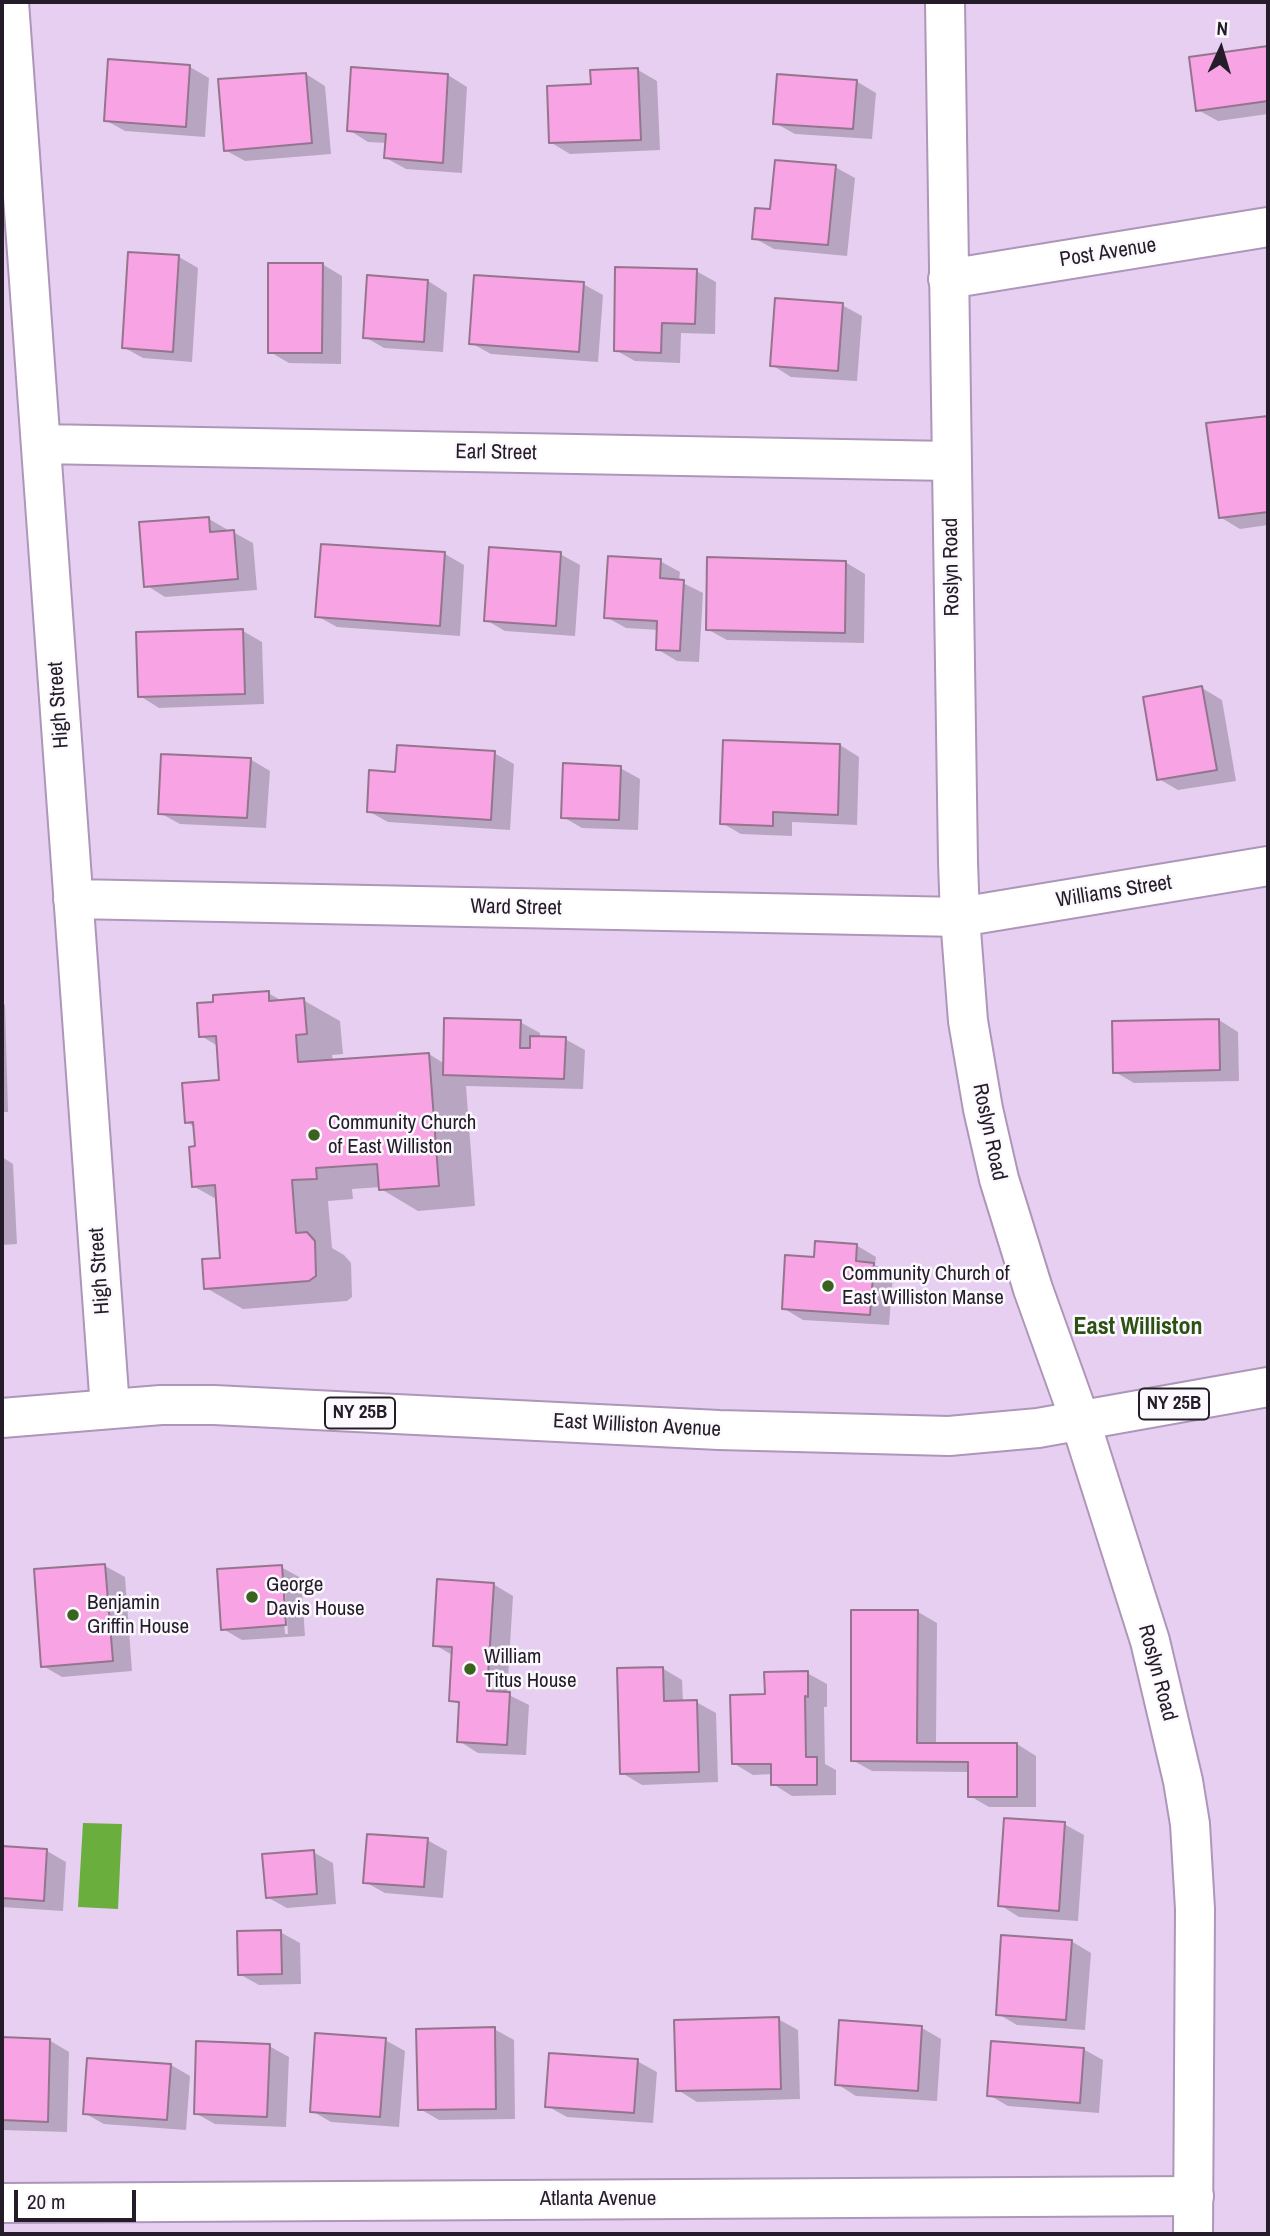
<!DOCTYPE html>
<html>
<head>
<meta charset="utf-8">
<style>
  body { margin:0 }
  #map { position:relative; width:1270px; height:2236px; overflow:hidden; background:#e7cff2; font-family:"Archivo Narrow",sans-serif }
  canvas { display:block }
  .frame { position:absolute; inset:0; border:4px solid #241c28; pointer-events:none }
  .north { position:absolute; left:1186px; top:14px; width:70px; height:70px; -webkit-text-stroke:5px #fbf9fd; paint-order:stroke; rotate:4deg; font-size:19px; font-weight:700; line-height:28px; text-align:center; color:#241c28 }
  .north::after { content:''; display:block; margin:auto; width:24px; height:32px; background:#241c28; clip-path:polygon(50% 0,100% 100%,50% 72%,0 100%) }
  .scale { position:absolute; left:14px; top:2190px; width:122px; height:32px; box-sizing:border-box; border:4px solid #241c28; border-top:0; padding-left:9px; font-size:21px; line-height:24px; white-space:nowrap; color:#241c28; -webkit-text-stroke:5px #fbf9fd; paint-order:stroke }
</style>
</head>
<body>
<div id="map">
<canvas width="1270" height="2236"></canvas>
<div class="frame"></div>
<div class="north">N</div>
<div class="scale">20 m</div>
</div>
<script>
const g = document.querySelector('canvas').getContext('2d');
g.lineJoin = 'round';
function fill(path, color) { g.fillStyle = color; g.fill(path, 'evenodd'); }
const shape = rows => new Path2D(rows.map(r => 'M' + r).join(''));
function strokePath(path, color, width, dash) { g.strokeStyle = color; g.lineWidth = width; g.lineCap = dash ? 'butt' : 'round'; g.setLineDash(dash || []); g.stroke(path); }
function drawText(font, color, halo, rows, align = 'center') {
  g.font = font + ' "Archivo Narrow",sans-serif'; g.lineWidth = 5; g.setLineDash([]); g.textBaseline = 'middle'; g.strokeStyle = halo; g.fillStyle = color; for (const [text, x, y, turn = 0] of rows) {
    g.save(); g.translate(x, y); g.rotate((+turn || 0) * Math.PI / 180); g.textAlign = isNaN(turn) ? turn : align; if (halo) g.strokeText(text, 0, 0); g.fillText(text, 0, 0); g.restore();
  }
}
const water = shape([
  [83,1823,122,1824,118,1909,78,1907]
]);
const shadow = shape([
  [1268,48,1268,114,1218,121,1198,110,1191,59],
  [190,67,209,78,205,137,125,131,105,120],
  [638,70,657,81,660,150,570,154,550,142,593,86],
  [306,74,325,86,331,154,245,161,225,150],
  [448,75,467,87,462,173,406,169,386,158,387,143,368,142,349,130],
  [856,81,876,93,872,139,795,134,775,123],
  [835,167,855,178,847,256,774,249,754,238,772,211],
  [179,257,198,268,192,362,143,358,123,347],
  [322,264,342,276,341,364,289,363,270,352],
  [696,271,716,282,715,334,681,333,680,363,635,361,615,350],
  [428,281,447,293,443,352,384,348,365,337],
  [583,284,603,295,598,362,491,354,471,343],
  [842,305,862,316,857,381,791,377,772,365],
  [1268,418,1268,525,1240,529,1220,517,1208,425],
  [209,519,228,530,229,532,233,532,253,543,257,590,165,597,146,585],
  [322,545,445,554,464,565,460,636,337,627,317,616],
  [560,554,580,565,575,636,505,631,486,620],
  [660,561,680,572,679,581,703,593,699,662,677,661,657,649,658,630,626,628,606,617],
  [845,562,865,574,864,643,727,640,707,629],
  [243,631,262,642,264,704,159,708,140,696],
  [1202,688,1222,700,1236,781,1178,790,1159,779],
  [840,745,859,757,857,825,792,822,792,836,741,834,722,823],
  [494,753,514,764,510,830,388,822,368,811,397,774],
  [250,759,270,771,266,828,180,824,160,813],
  [620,768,640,779,638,830,582,828,563,817],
  [268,993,284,1002,303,1000,340,1021,343,1054,332,1055,333,1061,429,1054,445,1064,520,1022,540,1033,540,1038,565,1039,585,1050,583,1089,466,1086,475,1206,418,1211,381,1189,381,1187,352,1189,353,1199,328,1201,332,1248,344,1255,351,1263,352,1297,347,1301,243,1309,206,1288,222,1259,218,1200,193,1186,197,1148,195,1127,186,1122,221,1082,218,1046,201,1036],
  [2,1003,5,1005,8,1112,2,1112],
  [1219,1020,1238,1032,1239,1081,1134,1083,1115,1072],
  [2,1157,13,1164,17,1244,2,1245],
  [856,1245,876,1257,875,1265,893,1275,889,1325,803,1320,783,1308,815,1259],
  [105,1566,125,1577,132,1671,62,1677,43,1666],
  [281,1567,301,1578,305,1636,242,1640,223,1629],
  [281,1577,284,1577,288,1634,285,1634],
  [493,1584,513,1596,507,1694,529,1705,526,1755,478,1753,459,1741,461,1705,451,1700,454,1656,435,1645],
  [918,1612,937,1623,936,1744,1017,1744,1036,1756,1036,1807,989,1807,970,1796,970,1772,872,1771,852,1760],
  [662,1668,682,1680,683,1702,696,1702,716,1713,718,1782,642,1785,622,1773],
  [807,1673,827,1684,827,1707,824,1707,825,1764,836,1770,836,1795,792,1796,773,1784,773,1774,753,1775,733,1763,766,1695],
  [1064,1824,1084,1835,1078,1921,1019,1917,1000,1905],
  [427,1840,447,1851,443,1898,385,1893,365,1882],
  [2,1847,47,1851,66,1862,63,1911,2,1907],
  [313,1852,333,1863,336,1904,287,1908,267,1897],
  [280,1932,300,1943,301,1984,259,1985,239,1974],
  [1071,1941,1091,1953,1085,2030,1017,2025,998,2014],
  [778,2019,798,2030,800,2099,697,2102,678,2090],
  [841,2022,922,2028,941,2039,937,2101,856,2096,837,2084],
  [494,2029,514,2040,515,2119,439,2120,420,2109],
  [2,2039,49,2040,69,2052,67,2132,2,2130],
  [385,2040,405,2051,399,2127,331,2122,312,2111],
  [269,2046,289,2057,286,2127,215,2124,195,2113],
  [1083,2049,1103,2060,1099,2113,1008,2106,989,2095],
  [637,2061,657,2072,653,2123,567,2117,547,2106],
  [171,2065,190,2076,186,2130,104,2124,84,2113]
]);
const building = shape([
  [1268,46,1268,101,1196,111,1189,57,1268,46],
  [108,59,190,65,186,127,104,121,108,59],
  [351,67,448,74,443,163,384,158,386,134,347,131,351,67],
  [638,68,641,140,549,143,547,86,591,84,590,70,638,68],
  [306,73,312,143,224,151,218,79,306,73],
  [777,74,857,80,853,129,773,124,777,74],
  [775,160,836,165,828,245,752,239,755,208,770,209,775,160],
  [128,252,179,255,173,352,122,348,128,252],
  [268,263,323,263,322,353,268,353,268,263],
  [615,267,697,269,695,324,662,323,661,353,614,351,615,267],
  [367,275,428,280,424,342,363,338,367,275],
  [474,275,584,282,579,352,469,344,474,275],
  [775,298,843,303,838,371,770,366,775,298],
  [1268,416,1268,512,1219,518,1206,423,1268,416],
  [209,517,210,532,234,530,238,579,144,587,139,522,209,517],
  [321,544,445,552,440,626,315,617,321,544],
  [489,547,561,552,556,626,484,621,489,547],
  [608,556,661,559,660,578,684,580,680,651,656,650,657,621,604,618,608,556],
  [707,557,846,561,845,633,706,630,707,557],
  [243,629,245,694,138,697,136,632,243,629],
  [1202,686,1217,770,1157,780,1143,697,1202,686],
  [723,740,840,744,838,815,773,812,773,826,720,824,723,740],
  [397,745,495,751,491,820,367,812,369,770,395,772,397,745],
  [161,754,251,758,247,818,158,814,161,754],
  [563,763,621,766,619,820,561,818,563,763],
  [269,991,269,1001,304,998,307,1034,296,1035,298,1062,429,1053,439,1186,379,1190,377,1164,316,1168,317,1179,292,1180,296,1233,307,1232,315,1241,316,1276,309,1281,204,1289,202,1259,220,1258,215,1185,192,1187,189,1147,195,1146,193,1122,185,1123,182,1083,219,1080,216,1036,199,1037,197,1003,213,1002,213,995,269,991],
  [444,1018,521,1020,520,1048,530,1048,530,1036,566,1037,564,1079,443,1075,444,1018],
  [1219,1019,1220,1070,1113,1073,1112,1021,1219,1019],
  [815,1241,857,1244,856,1261,874,1263,870,1315,782,1309,785,1255,814,1257,815,1241],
  [105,1564,113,1661,41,1667,34,1569,105,1564],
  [282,1565,286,1625,221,1630,217,1569,282,1565],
  [437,1579,494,1583,487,1691,510,1692,507,1745,457,1742,459,1702,449,1701,452,1647,433,1646,437,1579],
  [851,1610,918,1610,917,1743,1017,1743,1017,1797,968,1797,968,1762,851,1761,851,1610],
  [663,1667,664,1701,697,1700,699,1772,620,1774,617,1668,663,1667],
  [808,1671,808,1697,805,1696,806,1757,817,1757,817,1785,771,1785,771,1764,732,1764,730,1695,765,1694,764,1672,808,1671],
  [1004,1818,1065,1822,1059,1911,998,1906,1004,1818],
  [367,1834,428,1838,424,1887,363,1883,367,1834],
  [2,1846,47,1849,44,1901,2,1898,2,1846],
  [314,1850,317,1894,266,1898,262,1854,314,1850],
  [281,1930,282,1974,238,1975,237,1931,281,1930],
  [1001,1935,1072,1940,1066,2020,996,2015,1001,1935],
  [779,2017,781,2089,676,2091,674,2020,779,2017],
  [839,2020,922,2026,918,2091,835,2085,839,2020],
  [495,2027,496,2109,418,2110,416,2029,495,2027],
  [315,2033,386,2038,380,2117,310,2112,315,2033],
  [2,2037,50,2039,48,2122,2,2120,2,2037],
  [196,2041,270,2044,267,2117,194,2114,196,2041],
  [991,2041,1084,2048,1080,2103,987,2096,991,2041],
  [549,2053,638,2059,634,2113,545,2107,549,2053],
  [87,2058,171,2064,167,2120,83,2114,87,2058]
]);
const street = shape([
  [9,2,110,1408],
  [948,279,1268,227],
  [41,444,950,461],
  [73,899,960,917,1268,866],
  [2,2203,1194,2196]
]);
const secondary = shape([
  [945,2,958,862,960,917,968,1021,983,1109,999,1179,1033,1289,1080,1420,1150,1641,1183,1781,1190,1824,1195,1909,1193,2234]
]);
const primary = shape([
  [2,1418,161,1405,214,1405,719,1430,949,1436,1038,1428,1268,1387]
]);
const markers = [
  [314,1135,7,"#3a631f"],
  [828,1286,7,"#3a631f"],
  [252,1597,7,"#3a631f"],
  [73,1615,7,"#3a631f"],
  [470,1669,7,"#3a631f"]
];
const shields = [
  [1174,1404,70],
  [360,1413,70]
];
const shieldNames = [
  ["NY 25B",1174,1404],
  ["NY 25B",360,1413]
];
const streetNames = [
  ["Post Avenue",1108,253,-9],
  ["Earl Street",496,453,1],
  ["Roslyn Road",952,567,-91],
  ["High Street",59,705,-94],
  ["Williams Street",1114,892,-9],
  ["Ward Street",516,908,1],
  ["Roslyn Road",989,1132,78],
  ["High Street",100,1271,-94],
  ["East Williston Avenue",637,1426,3],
  ["Roslyn Road",1157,1673,75],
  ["Atlanta Avenue",598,2199]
];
const poiNames = [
  ["Community Church",328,1123],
  ["of East Williston",328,1147],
  ["Community Church of",842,1274],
  ["East Williston Manse",842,1298],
  ["George",266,1585],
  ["Davis House",266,1609],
  ["Benjamin",87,1603],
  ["Griffin House",87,1627],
  ["William",484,1657],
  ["Titus House",484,1681]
];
const quarterNames = [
  ["East Williston",1138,1328]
];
fill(water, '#6aae3e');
fill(shadow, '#0003');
fill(building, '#f7a3e4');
strokePath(building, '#95748d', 2);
strokePath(street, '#ad96b8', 42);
strokePath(secondary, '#ad96b8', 42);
strokePath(primary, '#ad96b8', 42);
strokePath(street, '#fff', 38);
strokePath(secondary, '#fff', 38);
strokePath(primary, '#fff', 38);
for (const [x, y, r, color] of markers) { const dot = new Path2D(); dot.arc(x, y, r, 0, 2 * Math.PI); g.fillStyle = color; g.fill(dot); strokePath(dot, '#fbf9fd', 2.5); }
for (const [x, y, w] of shields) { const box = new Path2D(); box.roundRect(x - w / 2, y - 15.5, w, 31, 5); g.fillStyle = '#fbf9fd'; g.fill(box); strokePath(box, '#241c28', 2); }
drawText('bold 19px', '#241c28', null, shieldNames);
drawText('21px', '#241c28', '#fbf9fd', streetNames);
drawText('21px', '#241c28', '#fbf9fd', poiNames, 'left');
drawText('bold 24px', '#2c5112', '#fbf9fd', quarterNames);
</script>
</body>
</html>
